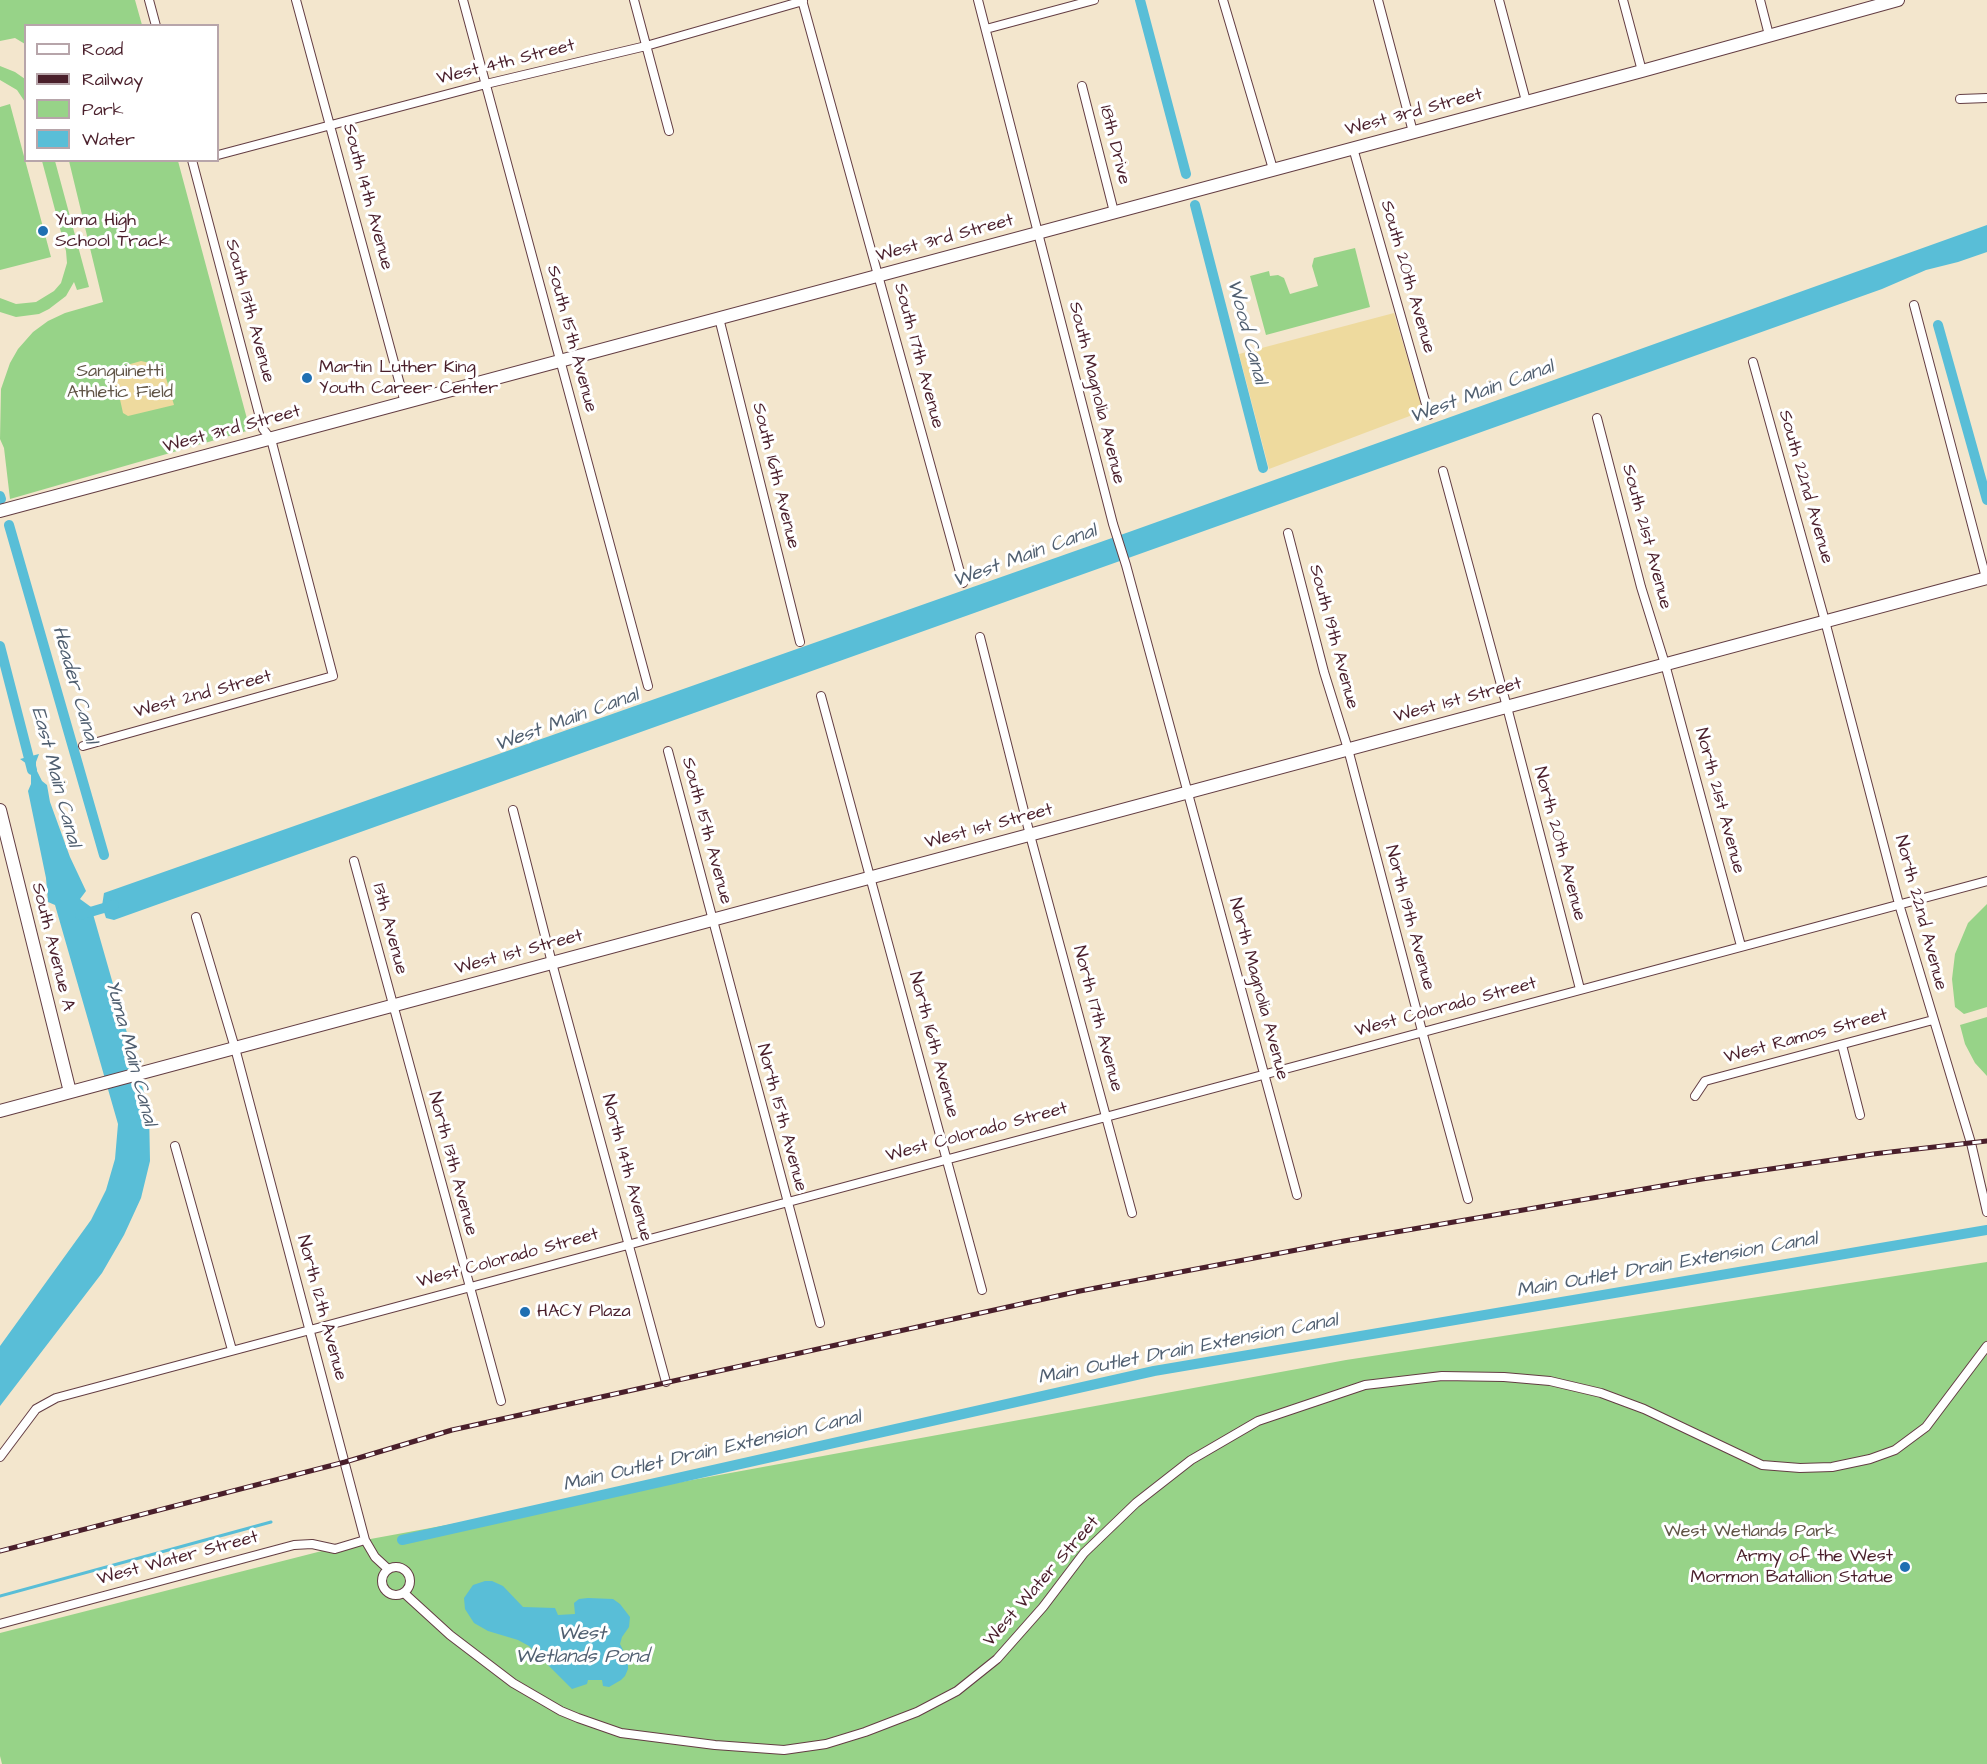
<!DOCTYPE html>
<html>
<head>
<meta charset="utf-8">
<style>
  body { margin:0 }
  #map { position:relative; width:1987px; height:1764px; overflow:hidden; background:#f3e6cd; font-family:"Architects Daughter",sans-serif }
  canvas { display:block }
  .legend { position:absolute; left:24px; top:24px; width:195px; height:138px; box-sizing:border-box; background:#fff; border:2px solid #b7a5aa; margin:0; padding:8px 10px; list-style:none; font-size:18px; color:#4a1f2b }
  .legend li { display:flex; align-items:center; gap:12px; height:30px }
  .legend b { width:30px; border:2px solid #b7a5aa }
</style>
</head>
<body>
<div id="map">
<canvas width="1987" height="1764"></canvas>
<ul class="legend">
<li><b style="height:8px;background:#fff"></b>Road</li>
<li><b style="height:8px;background:#4a1f2b"></b>Railway</li>
<li><b style="height:16px;background:#97d388"></b>Park</li>
<li><b style="height:16px;background:#59bed7"></b>Water</li>
</ul>
</div>
<script>
const g = document.querySelector('canvas').getContext('2d');
g.lineJoin = 'round';
function fill(path, color) { g.fillStyle = color; g.fill(path, 'evenodd'); }
const shape = rows => new Path2D(rows.map(r => 'M' + r).join(''));
function strokePath(path, color, width, dash) { g.strokeStyle = color; g.lineWidth = width; g.lineCap = dash ? 'butt' : 'round'; g.setLineDash(dash || []); g.stroke(path); }
function drawText(font, color, halo, rows, align = 'center') {
  g.font = font + ' "Architects Daughter",sans-serif'; g.lineWidth = 6; g.setLineDash([]); g.textBaseline = 'middle'; g.strokeStyle = halo; g.fillStyle = color; for (const [text, x, y, turn = 0] of rows) {
    g.save(); g.translate(x, y); g.rotate((+turn || 0) * Math.PI / 180); g.textAlign = isNaN(turn) ? turn : align; if (halo) g.strokeText(text, 0, 0); g.fillText(text, 0, 0); g.restore();
  }
}
const green = shape([
  [0,0,135,0,142,25,26,26,25,44,15,38,0,41],
  [0,66,15,72,25,79,25,102,17,90,0,80],
  [10,104,51,257,0,270,0,107],
  [42,161,55,161,89,287,77,290,74,282,66,296,49,309,39,314,16,317,0,312,0,298,16,304,36,302,54,291,61,283,67,263,66,251],
  [69,161,178,161,250,430,10,499,4,448,0,439,1,389,10,363,18,349,33,332,48,321,65,313,103,302],
  [1355,248,1370,307,1266,335,1250,276,1269,271,1270,276,1278,275,1284,278,1290,294,1318,286,1312,266,1314,258],
  [1987,904,1987,1007,1964,1014,1955,1007,1952,979,1955,954,1968,923],
  [1987,1017,1987,1076,1975,1063,1965,1044,1960,1025],
  [1987,1262,1987,1764,2,1764,0,1756,0,1633,365,1540,1346,1360]
]);
const sand = shape([
  [1394,313,1423,411,1269,469,1239,354],
  [141,361,150,363,164,371,174,405,128,416,123,413,117,386,111,387,106,371]
]);
const water = shape([
  [1987,225,1987,252,1958,262,1926,270,1882,289,114,920,106,918,102,906,104,893,1129,532],
  [39,754,36,762,36,769,42,781,47,785,50,802,70,857,86,891,80,899,91,907,149,1110,150,1161,141,1198,124,1235,102,1273,0,1406,0,1346,91,1220,106,1190,115,1159,118,1124,55,905,48,902,46,878,28,791,31,784,31,771,27,764,20,759],
  [485,1581,492,1581,503,1586,523,1607,555,1608,558,1615,575,1614,574,1603,579,1599,588,1598,613,1599,620,1604,630,1617,629,1627,622,1637,620,1644,628,1660,628,1669,625,1676,621,1680,609,1687,603,1686,602,1680,588,1680,587,1684,572,1689,529,1646,518,1640,488,1631,474,1623,465,1609,464,1598,473,1585]
]);
const stream = shape([
  [0,1596,271,1522]
]);
const canal = shape([
  [1140,0,1186,174],
  [1195,205,1263,468],
  [1938,325,1987,500],
  [0,496,1,499],
  [9,525,104,855],
  [0,646,32,770],
  [80,915,114,905],
  [402,1540,1154,1371,1987,1230]
]);
const street = shape([
  [149,0,156,26],
  [296,0,405,403],
  [463,0,648,686],
  [634,0,669,131],
  [802,0,963,583],
  [978,0,1113,524,1126,565,1297,1195],
  [1223,0,1273,169],
  [1378,0,1413,132],
  [1499,0,1526,101],
  [1623,0,1642,71],
  [1760,0,1769,35],
  [986,29,1094,0],
  [1082,86,1114,212],
  [1960,99,1987,98],
  [1353,148,1429,415],
  [218,155,486,84,646,46,803,1],
  [1914,305,1986,578],
  [719,318,800,642],
  [1753,362,1825,621,1899,904,1971,1143,1987,1212],
  [1597,418,1641,587,1665,664,1741,946],
  [1443,471,1507,707,1580,989],
  [1288,533,1324,672,1348,749,1422,1031,1468,1199],
  [980,637,1030,835,1132,1213],
  [821,696,982,1290],
  [83,746,333,676,271,439,263,429,192,160],
  [668,751,820,1323],
  [513,810,552,963,666,1382],
  [354,861,501,1401],
  [196,917,235,1048,365,1540,375,1557,388,1569],
  [1842,1045,1860,1115],
  [1695,1096,1705,1081,1933,1020],
  [175,1146,232,1350],
  [0,1457,36,1409,56,1398,1987,881],
  '382 1581a14 14 0 1 1 28 0a14 14 0 1 1-28 0Z',
  [404,1593,450,1635,513,1683,561,1711,578,1718,621,1733,715,1745,784,1750,826,1744,865,1732,917,1712,957,1691,997,1659,1043,1607,1084,1553,1136,1503,1191,1460,1258,1421,1365,1385,1442,1376,1504,1377,1550,1381,1601,1393,1644,1409,1762,1465,1800,1468,1832,1467,1870,1459,1895,1450,1926,1427,1987,1346],
  [0,1624,294,1545,312,1544,335,1549,365,1540]
]);
const secondary = shape([
  [0,511,1642,71,1898,0],
  [0,810,70,1092],
  [0,1111,1987,578]
]);
const rail = shape([
  [0,1551,345,1462,452,1430,1080,1291,1344,1241,1702,1179,1873,1154,1987,1141]
]);
const markers = [
  [43,231,6,"#1f6fb2"],
  [307,378,6,"#1f6fb2"],
  [525,1312,6,"#1f6fb2"],
  [1905,1567,6,"#1f6fb2"]
];
const streetNames = [
  ["West 4th Street",506,63,-14],
  ["West 3rd Street",1414,113,-15],
  ["18th Drive",1114,145,76],
  ["South 14th Avenue",367,197,75],
  ["West 3rd Street",945,239,-15],
  ["South 20th Avenue",1407,277,74],
  ["South 13th Avenue",249,311,75],
  ["South 15th Avenue",571,339,75],
  ["South 17th Avenue",918,356,75],
  ["South Magnolia Avenue",1096,393,76],
  ["West 3rd Street",232,430,-15],
  ["South 16th Avenue",775,476,76],
  ["South 22nd Avenue",1805,487,74],
  ["South 21st Avenue",1646,537,75],
  ["South 19th Avenue",1333,637,75],
  ["West 2nd Street",203,695,-15],
  ["West 1st Street",1458,701,-15],
  ["North 21st Avenue",1719,801,75],
  ["West 1st Street",989,827,-15],
  ["South 15th Avenue",706,831,75],
  ["North 20th Avenue",1559,844,75],
  ["North 22nd Avenue",1920,913,75],
  ["North 19th Avenue",1409,918,75],
  ["13th Avenue",389,929,75],
  ["South Avenue A",52,947,76],
  ["West 1st Street",519,953,-15],
  ["North Magnolia Avenue",1258,989,75],
  ["West Colorado Street",1446,1008,-15],
  ["North 17th Avenue",1097,1019,75],
  ["West Ramos Street",1806,1037,-15],
  ["North 16th Avenue",933,1045,75],
  ["North 15th Avenue",781,1118,75],
  ["West Colorado Street",977,1133,-15],
  ["North 13th Avenue",452,1164,75],
  ["North 14th Avenue",626,1168,75],
  ["West Colorado Street",508,1259,-15],
  ["North 12th Avenue",321,1308,75],
  ["West Water Street",178,1559,-15],
  ["West Water Street",1042,1582,-49]
];
const poiNames = [
  ["Yuma High",55,221],
  ["School Track",55,242],
  ["Martin Luther King",319,368],
  ["Youth Career Center",319,389],
  ["HACY Plaza",537,1312],
  ["Army of the West",1893,1557,"right"],
  ["Mormon Batallion Statue",1893,1578,"right"]
];
const parkNames = [
  ["Sanguinetti",120,372],
  ["Athletic Field",120,393],
  ["West Wetlands Park",1750,1532]
];
const waterNames = [
  ["Wood Canal",1246,332,75],
  ["West Main Canal",1482,393,-20],
  ["West Main Canal",1025,557,-20],
  ["Header Canal",74,685,74],
  ["West Main Canal",567,721,-20],
  ["East Main Canal",55,777,75],
  ["Yuma Main Canal",130,1053,75],
  ["Main Outlet Drain Extension Canal",1667,1266,-10],
  ["Main Outlet Drain Extension Canal",1188,1350,-11],
  ["Main Outlet Drain Extension Canal",712,1452,-13],
  ["West",582,1635],
  ["Wetlands Pond",582,1658]
];
fill(green, '#97d388');
fill(sand, '#eeda9e');
fill(water, '#59bed7');
strokePath(stream, '#59bed7', 3);
strokePath(canal, '#59bed7', 10);
strokePath(street, '#633d43', 10);
strokePath(secondary, '#633d43', 14);
strokePath(street, '#fff', 8);
strokePath(secondary, '#fff', 12);
strokePath(rail, '#4a1f2b', 5);
strokePath(rail, '#fff', 3, [9]);
for (const [x, y, r, color] of markers) { const dot = new Path2D(); dot.arc(x, y, r, 0, 2 * Math.PI); g.fillStyle = color; g.fill(dot); strokePath(dot, '#fff', 2); }
drawText('18px', '#4a1f2b', '#fff', streetNames);
drawText('18px', '#4a1f2b', '#fff', poiNames, 'left');
drawText('18px', '#615547', '#fff', parkNames);
drawText('italic 20px', '#505f70', '#fff', waterNames);
</script>
</body>
</html>
